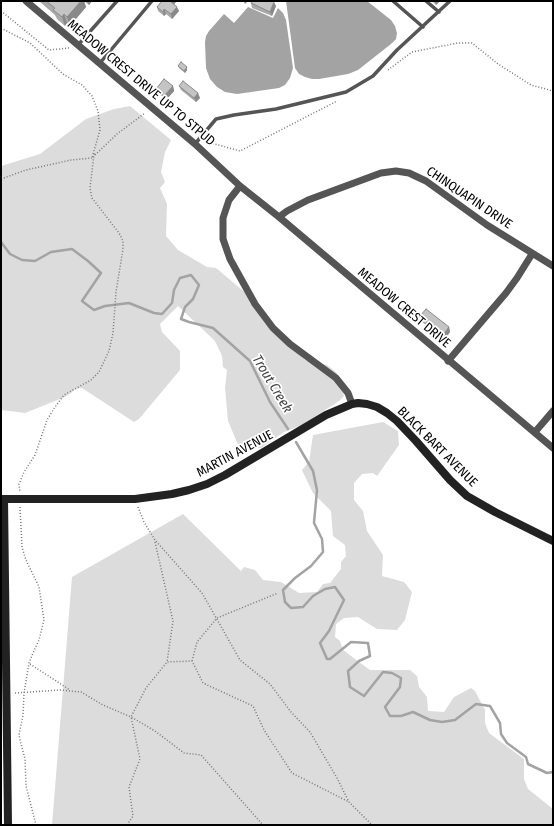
<!DOCTYPE html>
<html>
<head>
<meta charset="utf-8">
<style>
  body { margin:0 }
  #map { position:relative; width:554px; height:826px; overflow:hidden; background:#fff; font-family:"Fira Sans Condensed",sans-serif }
  canvas { display:block }
  .frame { position:absolute; inset:0; border:2px solid #000; pointer-events:none }
</style>
</head>
<body>
<div id="map">
<canvas width="554" height="826"></canvas>
<div class="frame"></div>
</div>
<script>
const g = document.querySelector('canvas').getContext('2d');
g.lineJoin = 'round';
function fill(path, color) { g.fillStyle = color; g.fill(path, 'evenodd'); }
const shape = rows => new Path2D(rows.map(r => 'M' + r).join(''));
function strokePath(path, color, width, dash) { g.strokeStyle = color; g.lineWidth = width; g.lineCap = dash ? 'butt' : 'round'; g.setLineDash(dash || []); g.stroke(path); }
function drawText(font, color, halo, rows, align = 'center') {
  g.font = font + ' "Fira Sans Condensed",sans-serif'; g.lineWidth = 3.5; g.setLineDash([]); g.textBaseline = 'middle'; g.strokeStyle = halo; g.fillStyle = color; for (const [text, x, y, turn = 0] of rows) {
    g.save(); g.translate(x, y); g.rotate((+turn || 0) * Math.PI / 180); g.textAlign = isNaN(turn) ? turn : align; if (halo) g.strokeText(text, 0, 0); g.fillText(text, 0, 0); g.restore();
  }
}
const green = shape([
  [130,106,171,140,165,152,161,172,165,182,160,188,167,204,166,236,178,250,207,267,216,268,247,294,250,303,259,311,305,360,327,365,337,373,344,396,339,401,302,425,284,432,261,448,246,449,239,447,228,421,225,388,227,370,223,367,222,356,215,341,178,306,160,324,162,332,180,351,180,370,139,419,134,422,82,388,75,389,71,393,65,397,25,413,1,410,1,166,40,154,86,119,114,109],
  [383,422,398,431,399,445,377,476,373,473,362,474,354,483,354,500,363,511,367,531,383,555,382,576,404,582,412,592,405,620,397,630,377,629,358,617,344,618,336,624,335,637,340,641,343,650,370,670,410,670,417,676,419,687,427,697,428,711,444,712,454,697,471,688,475,691,485,710,485,723,489,733,524,759,524,779,528,789,553,809,553,825,52,825,72,577,183,514,241,571,244,567,255,570,263,580,281,582,299,593,317,592,323,584,330,583,341,569,341,562,346,556,345,545,333,536,331,511,313,493,302,470,309,462,313,435]
]);
const water = shape([
  [286,1,367,1,391,20,395,26,397,33,396,39,391,44,358,70,348,74,319,79,312,79,305,77,299,74,295,68],
  [248,7,273,18,278,8,283,13,286,20,293,68,290,78,285,85,279,88,237,94,225,92,217,87,210,79,206,68,205,42,206,36,209,31,224,14,234,23]
]);
const stream = shape([
  [1,242,10,254,22,260,35,261,51,252,72,249,88,261,101,273,82,301,94,310,105,306,129,303,154,313,162,314,172,303,174,290,180,278,191,275,199,285,193,299,185,307,181,319,189,322,213,328,250,361,270,402,288,429],
  [296,442,313,471,317,490,314,523,322,539,323,552,311,566,295,578,283,590,285,602,291,608,303,607,313,596,325,589,335,587,344,600,329,631,320,643,327,659,330,659,351,642,368,643,370,656,359,661,348,671,350,687,364,696,383,672,392,673,401,678,400,687,385,707,390,716,401,716,413,712,430,720,442,722,455,720,476,704,490,706,500,723,501,734,507,743,526,757,528,764,547,773,553,772]
]);
const path = shape([
  [1,11,49,50,69,48],
  [1,28,30,43,63,74,82,85,92,96,98,111,100,130,92,158,94,154,90,188,92,198,119,233,123,241,123,249,116,292,113,333,109,351,99,372,91,380,64,395,55,407,47,420,35,455,24,472,19,484,20,492],
  [388,70,412,52,458,43,472,43,498,64,531,85,553,91],
  [204,141,240,151,337,101],
  [95,155,117,134,145,113],
  [1,179,26,170,71,160,92,158],
  [20,507,22,547,26,560,39,587,44,620,39,640,33,653,29,663,24,693,23,715,19,735,21,744,25,759,26,786,36,825],
  [138,507,144,522,155,540,202,593,240,660,270,684,291,712,310,732,337,778,349,802,372,825],
  [155,542,173,621,167,662,192,661,203,683,253,706,264,730,292,773,349,802],
  [192,661,197,642,217,618,278,593],
  [30,664,70,690],
  [15,693,60,690,81,692,103,705,131,717,155,731,184,753,201,755,263,825],
  [127,825,133,816,129,787,140,759,131,717,146,688,167,662]
]);
const lane = shape([
  [393,1,423,27],
  [426,1,439,12],
  [78,45,117,1],
  [100,63,152,1],
  [195,144,216,119,234,115,276,109,346,92,373,76,397,50,450,1]
]);
const street = shape([
  [26,1,195,144,240,186,279,217,553,448],
  [240,186,229,200,223,218,223,239,230,259,255,304,273,328,290,344,336,378,348,393,352,404],
  [279,217,287,211,308,200,381,173,396,171,409,173,426,181,487,225,553,266],
  [448,361,506,293,517,278,532,254],
  [535,432,553,411]
]);
const secondary = shape([
  [1,499,135,499,172,494,189,490,207,484,225,475,326,415,352,404,358,403,367,404,377,407,387,413,397,421,416,441,450,480,467,496,495,512,553,541],
  [4,499,8,825]
]);
const wall = shape([
  [39,1,84,1,86,7,70,26,67,23,65,26,57,19,55,15],
  [84,1,92,1,89,5],
  [432,1,440,1,436,5],
  [176,2,174,4,179,11,172,19,166,14,164,16,158,11,157,7],
  [251,3,276,6,272,16,252,8],
  [178,66,187,70,185,73,179,68],
  [173,86,174,91,166,100,158,93,156,89],
  [179,86,200,98,196,102,181,90],
  [420,316,449,327,450,332,444,340,421,321]
]);
const shadedWall = shape([
  [80,1,84,1,86,7,70,26,67,17],
  [87,1,92,1,89,5],
  [171,1,175,1,176,2,173,6,171,2],
  [245,1,248,1,245,4,244,2],
  [435,1,440,1,436,5],
  [274,2,276,6,272,16,270,12],
  [177,7,179,11,172,19,171,14],
  [164,9,166,14,164,16,163,12],
  [64,14,67,23,65,26,62,17],
  [187,67,187,70,185,73,184,71],
  [173,86,174,91,166,100,164,96],
  [198,93,200,98,196,102,194,98],
  [449,327,450,332,444,340,443,335]
]);
const building = shape([
  [46,1,81,1,67,17,64,14,62,17,53,10,55,8,46,1],
  [162,1,171,1,171,2,177,7,171,14,164,9,163,12,157,7,162,1],
  [252,1,273,1,274,2,270,12,251,3,252,1],
  [181,62,187,67,184,71,178,66,181,62],
  [164,79,173,86,164,96,156,89,164,79],
  [183,81,198,93,194,98,179,86,183,81],
  [426,309,449,327,443,335,420,316,426,309]
]);
const streetNames = [
  ["MEADOW CREST DRIVE UP TO STPUD",141,83,40],
  ["CHINQUAPIN DRIVE",469,198,34],
  ["MEADOW CREST DRIVE",404,308,40],
  ["BLACK BART AVENUE",437,447,45],
  ["MARTIN AVENUE",235,454,-28]
];
const waterNames = [
  ["Trout Creek",272,384,59]
];
fill(green, '#dcdcdc');
fill(water, '#a3a3a3');
strokePath(stream, '#a3a3a3', 2.5);
strokePath(path, '#777', 1.5, [1, 2]);
strokePath(lane, '#555', 3.5);
strokePath(street, '#555', 7);
strokePath(secondary, '#222', 8);
fill(wall, '#a9a9a9');
fill(shadedWall, '#898989');
fill(building, '#c4c4c4');
strokePath(building, '#898989', 1);
drawText('13px', '#000', '#fff', streetNames);
drawText('italic 14px', '#444', '#fff', waterNames);
</script>
</body>
</html>
